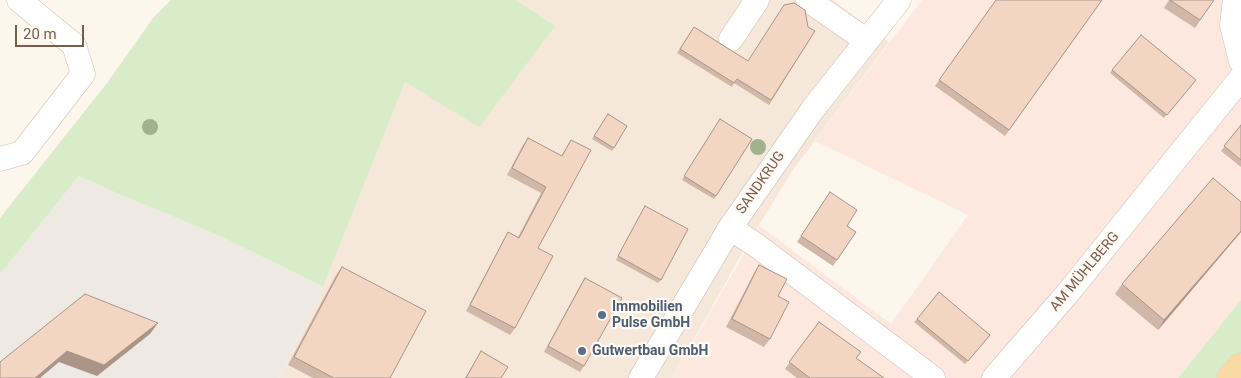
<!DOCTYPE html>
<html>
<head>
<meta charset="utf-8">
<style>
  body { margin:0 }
  #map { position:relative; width:1241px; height:378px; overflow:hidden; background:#fdf6ec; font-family:Roboto,sans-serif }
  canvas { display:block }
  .scale { position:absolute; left:15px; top:25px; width:69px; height:22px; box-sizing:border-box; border:2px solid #7a5c4d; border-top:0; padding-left:6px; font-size:15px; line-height:18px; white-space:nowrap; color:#7a5c4d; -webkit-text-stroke:4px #fffaf3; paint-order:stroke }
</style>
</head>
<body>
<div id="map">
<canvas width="1241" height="378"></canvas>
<div class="scale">20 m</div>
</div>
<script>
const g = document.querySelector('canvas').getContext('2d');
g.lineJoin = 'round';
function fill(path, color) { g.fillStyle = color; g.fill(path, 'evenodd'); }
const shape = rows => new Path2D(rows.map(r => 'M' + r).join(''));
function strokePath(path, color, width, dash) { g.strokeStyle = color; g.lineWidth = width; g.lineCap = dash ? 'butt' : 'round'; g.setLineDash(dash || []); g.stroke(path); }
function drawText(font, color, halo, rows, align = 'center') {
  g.font = font + ' Roboto,sans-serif'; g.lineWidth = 4.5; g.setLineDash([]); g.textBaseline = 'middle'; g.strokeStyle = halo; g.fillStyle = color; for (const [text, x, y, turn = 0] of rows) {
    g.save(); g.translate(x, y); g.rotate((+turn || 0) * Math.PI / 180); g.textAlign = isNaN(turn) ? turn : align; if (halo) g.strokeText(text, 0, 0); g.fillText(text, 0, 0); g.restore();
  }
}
const residential = shape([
  [516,0,833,0,889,42,793,170,749,241,672,378,279,378,323,287,405,82,554,26]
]);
const commercial = shape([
  [922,0,1241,0,1241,300,1178,378,672,378,760,226,891,324,968,215,815,141]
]);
const industrial = shape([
  [79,176,114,192,220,236,323,287,279,378,0,378,0,274]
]);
const green = shape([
  [171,0,516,0,555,26,479,127,405,82,323,287,220,236,114,192,79,176,0,274,0,218,107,83,153,18],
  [1241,300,1241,378,1178,378]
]);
const minor = shape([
  [808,0,867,41],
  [1235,0,1232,25,1241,61],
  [731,39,757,0],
  [0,159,22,153,83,74,74,45,19,0],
  [730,228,756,245,933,378],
  [641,378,730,228,813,109,899,0],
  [994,378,1067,294,1241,78]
]);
const major = shape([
  [1231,378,1241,367]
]);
const trees = [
  [150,127],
  [758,147]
];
const wall = shape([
  [996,0,1102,0,1005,136,935,86],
  [1169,0,1214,0,1195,28,1164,8],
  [694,27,748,61,808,27,815,31,769,105,734,83,732,87,677,53],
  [1112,70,1193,83,1164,118,1110,73],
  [608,114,627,126,612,151,592,139],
  [720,119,752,139,714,199,682,180],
  [1241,125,1241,167,1221,151],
  [528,138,561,156,571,140,538,248,515,328,510,335,466,311,504,239,508,232,518,237,541,193,507,175,523,145],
  [830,192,847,226,856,232,833,266,797,242],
  [645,206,661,280,658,283,616,260],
  [1241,232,1158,330,1115,294,1122,284],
  [759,265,778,296,770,339,764,347,726,327,754,273],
  [342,267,390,378,313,378,288,365,336,275],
  [585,278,584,366,580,372,544,352,581,284],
  [917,319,988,338,965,364,914,322],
  [819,322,856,358,884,378,797,378,785,369],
  [481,351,501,378,465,378]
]);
const shadedWall = shape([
  [1241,231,1241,232,1158,330,1164,320],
  [158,323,150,334,97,376,59,362,40,378,35,378,67,351]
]);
const building = shape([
  [996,0,1102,0,1009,130,939,80,996,0],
  [1170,0,1214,0,1200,20,1170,0],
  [794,3,805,10,808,27,815,31,771,100,737,79,734,83,680,49,694,27,748,61,784,5,794,3],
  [1141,35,1196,80,1167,115,1112,70,1141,35],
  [608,114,627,126,614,148,594,136,608,114],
  [720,119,752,139,716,196,684,176,720,119],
  [1241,125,1241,160,1224,146,1241,125],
  [528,138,562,156,571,140,591,150,538,248,553,256,515,328,470,305,508,232,519,238,546,187,512,168,528,138],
  [1213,178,1241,202,1241,231,1164,320,1122,284,1213,178],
  [830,192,857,210,847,226,856,232,837,260,801,236,830,192],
  [645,206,688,229,661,280,618,256,645,206],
  [759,265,787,279,778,296,789,302,770,339,732,319,759,265],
  [342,267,426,311,390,378,334,378,294,357,342,267],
  [585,278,622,298,584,366,548,346,585,278],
  [939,292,990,335,968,361,917,319,939,292],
  [85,294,158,323,104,365,67,351,35,378,0,378,0,362,85,294],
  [819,322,861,352,856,358,884,378,810,378,789,362,819,322],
  [481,351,508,367,501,378,466,378,481,351]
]);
const markers = [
  [602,315,5,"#5c6f8a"],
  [582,351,5,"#5c6f8a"]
];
const streetNames = [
  ["SANDKRUG",761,183,-55],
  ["AM MÜHLBERG",1085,272,-50]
];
const serviceNames = [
  ["Immobilien",612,307],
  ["Pulse GmbH",612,323],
  ["Gutwertbau GmbH",592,351]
];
fill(residential, '#f5e8da');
fill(commercial, '#fde8e0');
fill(industrial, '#efe9e4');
fill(green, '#d8ecc9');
strokePath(minor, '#d1beb0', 25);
strokePath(major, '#dad1cd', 29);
strokePath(minor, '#fff', 24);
strokePath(major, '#fbd9a5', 28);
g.fillStyle = '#a0b28e';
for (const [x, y] of trees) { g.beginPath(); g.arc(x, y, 8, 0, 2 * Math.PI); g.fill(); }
fill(wall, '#d1b7a8');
fill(shadedWall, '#aa9588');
fill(building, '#f3d5c3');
strokePath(building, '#aa9588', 1);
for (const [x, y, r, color] of markers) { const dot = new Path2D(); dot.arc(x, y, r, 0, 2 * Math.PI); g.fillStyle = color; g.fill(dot); strokePath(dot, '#fffaf3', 2); }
drawText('14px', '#7a5c4d', '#fffaf3', streetNames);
drawText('bold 14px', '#4e5e75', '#fffaf3', serviceNames, 'left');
</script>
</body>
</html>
